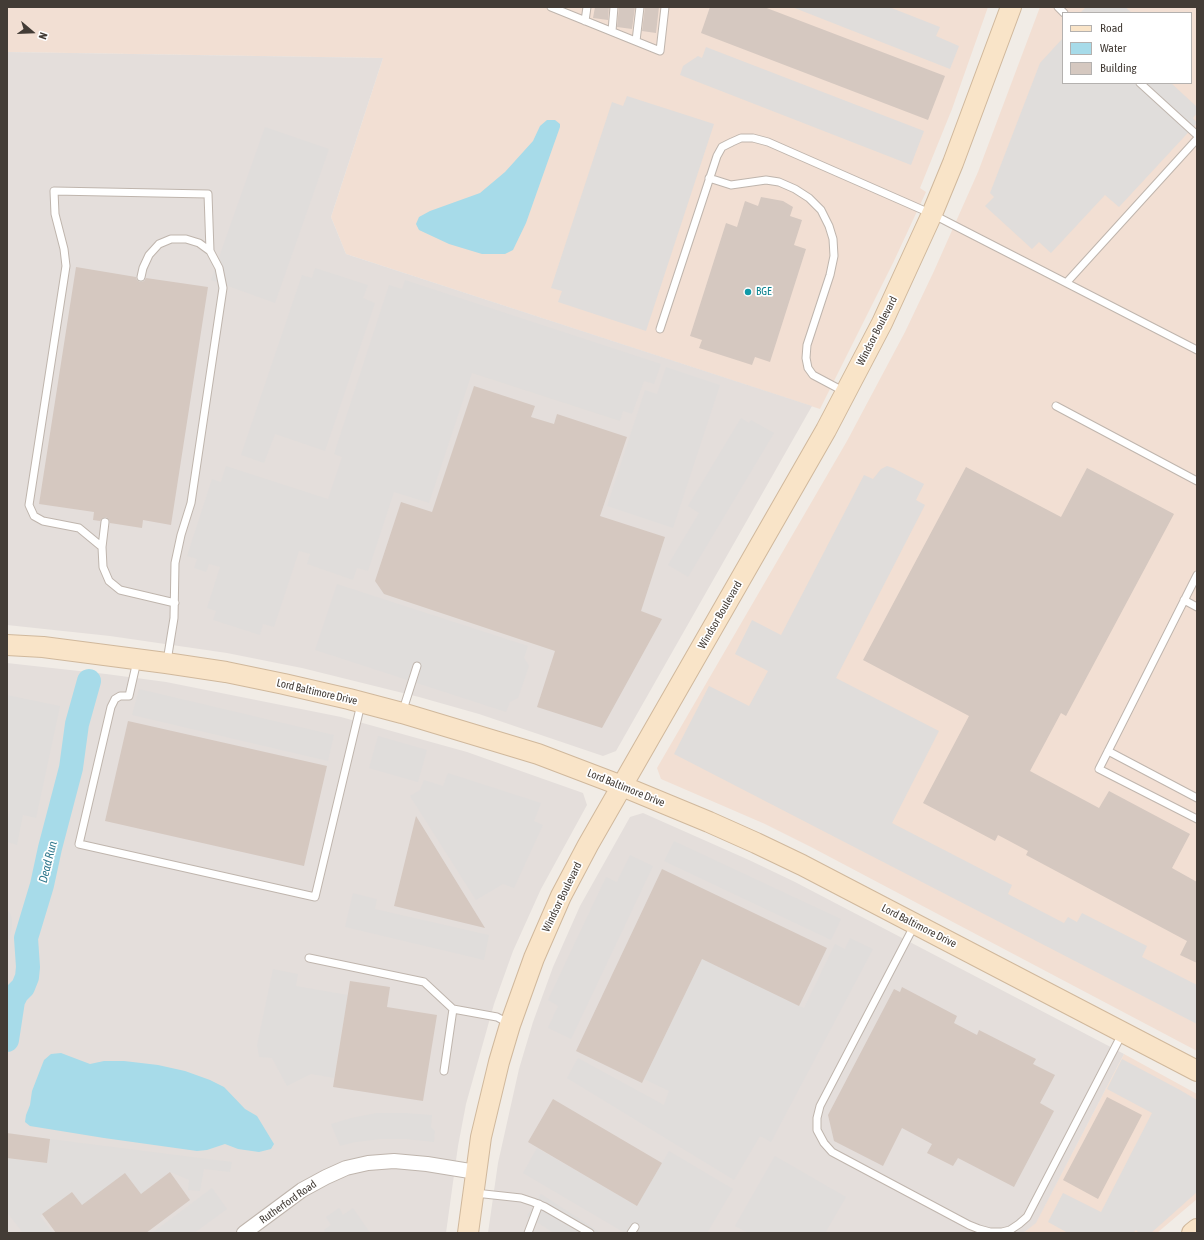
<!DOCTYPE html>
<html>
<head>
<meta charset="utf-8">
<style>
  body { margin:0 }
  #map { position:relative; width:1204px; height:1240px; overflow:hidden; background:#f1ece6; font-family:"Asap Condensed",sans-serif }
  canvas { display:block }
  .frame { position:absolute; inset:0; border:8px solid #433c36; pointer-events:none }
  .legend { position:absolute; left:1062px; top:12px; width:130px; height:72px; box-sizing:border-box; background:#fff; border:1px solid #b4b1af; margin:0; padding:5px 7px; list-style:none; font-size:12px; color:#433c36 }
  .legend li { display:flex; align-items:center; gap:8px; height:20px }
  .legend b { width:20px; border:1px solid #b4b1af }
  .north { position:absolute; left:12px; top:12px; width:40px; height:40px; -webkit-text-stroke:3px #fff; paint-order:stroke; rotate:109deg; font-size:11px; font-weight:700; line-height:16px; text-align:center; color:#433c36 }
  .north::after { content:''; display:block; margin:auto; width:14px; height:18px; background:#433c36; clip-path:polygon(50% 0,100% 100%,50% 72%,0 100%) }
</style>
</head>
<body>
<div id="map">
<canvas width="1204" height="1240"></canvas>
<div class="frame"></div>
<ul class="legend">
<li><b style="height:5px;background:#f9e4c8"></b>Road</li>
<li><b style="height:11px;background:#a7dbe9"></b>Water</li>
<li><b style="height:11px;background:#d5c8c0"></b>Building</li>
</ul>
<div class="north">N</div>
</div>
<script>
const g = document.querySelector('canvas').getContext('2d');
g.lineJoin = 'round';
function fill(path, color) { g.fillStyle = color; g.fill(path, 'evenodd'); }
const shape = rows => new Path2D(rows.map(r => 'M' + r).join(''));
function strokePath(path, color, width, dash) { g.strokeStyle = color; g.lineWidth = width; g.lineCap = dash ? 'butt' : 'round'; g.setLineDash(dash || []); g.stroke(path); }
function drawText(font, color, halo, rows, align = 'center') {
  g.font = font + ' "Asap Condensed",sans-serif'; g.lineWidth = 3.5; g.setLineDash([]); g.textBaseline = 'middle'; g.strokeStyle = halo; g.fillStyle = color; for (const [text, x, y, turn = 0] of rows) {
    g.save(); g.translate(x, y); g.rotate((+turn || 0) * Math.PI / 180); g.textAlign = isNaN(turn) ? turn : align; if (halo) g.strokeText(text, 0, 0); g.fillText(text, 0, 0); g.restore();
  }
}
const commercial = shape([
  [7,7,988,7,952,109,920,188,926,192,893,263,820,409,346,254,331,217,383,58,7,52],
  [1040,7,1197,7,1197,1051,811,847,765,824,661,779,657,768,847,441,905,332,934,271,978,172],
  [1063,13,1191,13,1191,83,1063,83],
  [1124,1054,1197,1094,1197,1199,1157,1233,1023,1233,1036,1222]
]);
const industrial = shape([
  [7,52,383,58,331,217,346,254,812,406,616,751,603,756,479,714,419,697,302,668,227,653,110,636,7,625],
  [7,663,106,674,166,682,341,717,467,752,583,793,587,805,541,889,513,951,494,1004,466,1104,458,1146,446,1233,7,1233],
  [643,813,749,860,795,882,1124,1054,1036,1223,1023,1233,488,1233,498,1163,519,1069,533,1022,553,967,580,906,630,817]
]);
const parking = shape([
  [792,7,889,7,940,27,936,36,959,46,950,69],
  [1086,7,1125,7,1132,13,1080,13],
  [1063,38,1063,83,1171,83,1197,107,1197,113,1193,118,1197,123,1119,207,1105,195,1051,253,1039,242,1032,249,985,206,994,197,990,193,1040,63],
  [706,47,924,131,911,165,680,75,683,66,698,56,702,58],
  [627,96,714,124,646,331,558,302,562,291,551,288,612,102,623,106],
  [265,127,329,149,275,303,211,280],
  [315,268,368,285,363,298,375,303,325,451,275,434,264,463,241,455,302,275,312,278],
  [405,280,661,364,654,384,644,381,632,414,623,411,620,421,472,373,429,503,394,492,368,571,357,568,353,580,307,564,310,554,299,551,274,627,263,624,260,635,213,620,216,611,207,608,220,567,209,564,206,572,194,568,197,559,187,556,212,479,221,482,226,466,328,499,342,457,334,454,389,285,402,289],
  [666,367,720,385,673,528,607,506,645,390,657,394],
  [741,418,749,423,751,420,774,433,688,577,668,565,699,513,688,506],
  [887,466,893,468,924,484,916,500,925,505,836,678,939,731,892,823,1012,885,1008,894,1064,923,1068,917,1077,922,1082,913,1147,946,1142,957,1197,985,1197,1024,674,754,709,686,749,706,768,671,735,654,752,620,781,635,864,475,873,479,881,469],
  [337,584,528,646,524,658,529,666,518,698,510,702,506,712,315,650],
  [139,689,334,735,328,761,132,715],
  [7,695,60,706,36,818,23,815,17,845,7,842,7,822,10,810,7,810],
  [378,736,427,750,418,782,369,768],
  [448,773,541,803,534,821,543,825,514,888,503,884,476,900,410,796,420,790,424,780,443,786],
  [674,841,841,919,831,940,664,861],
  [630,855,653,866,571,1039,548,1028,558,1006,548,1000,606,877,617,882],
  [353,893,377,899,375,909,489,935,484,960,345,927],
  [7,910,10,913,12,919,12,927,7,946],
  [850,938,873,949,771,1142,760,1136,734,1180,567,1078,578,1058,664,1105,669,1091,644,1079,702,959,804,1008,835,944,845,949],
  [273,969,298,974,296,986,348,995,334,1078,311,1074,287,1086,272,1058,259,1057,257,1045],
  [1122,1059,1180,1090,1197,1100,1197,1192,1151,1233,1139,1233,1136,1230,1133,1233,1068,1233,1048,1222,1063,1193,1101,1212,1152,1113,1107,1089],
  [376,1113,405,1113,432,1115,431,1127,435,1131,434,1142,405,1139,380,1139,356,1142,340,1146,331,1124,351,1118],
  [50,1139,232,1162,230,1172,204,1169,200,1191,188,1190,189,1180,170,1172,141,1194,82,1205,72,1192,40,1216,53,1233,23,1233,7,1212,7,1158,47,1163],
  [537,1148,637,1206,669,1151,733,1189,707,1233,625,1233,523,1173],
  [775,1156,846,1197,825,1233,748,1233,735,1226],
  [212,1188,227,1209,194,1233,152,1233],
  [541,1194,598,1231,597,1233,554,1233,527,1216],
  [339,1208,343,1215,353,1208,370,1233,325,1233,324,1230,331,1225,326,1217]
]);
const water = shape([
  [547,120,555,120,560,124,560,127,526,223,513,250,505,254,482,254,449,244,419,230,416,224,419,217,430,211,480,193,505,172,533,141,540,126],
  [61,1053,90,1064,104,1061,124,1061,158,1065,185,1071,210,1080,224,1087,245,1109,257,1116,274,1144,271,1149,259,1152,238,1149,225,1144,207,1150,197,1151,104,1138,30,1126,25,1122,26,1115,30,1105,32,1091,44,1060,51,1054]
]);
const river = shape([
  [7,1040,13,1001,17,993,23,987,27,977,28,967,26,938,42,885,50,848,71,768,77,724,89,681]
]);
const building = shape([
  [595,7,609,7,608,20,593,18],
  [619,7,635,7,632,29,617,27],
  [645,7,659,7,656,33,642,31],
  [710,7,764,7,945,76,928,120,701,33],
  [761,197,783,201,793,207,790,216,802,220,794,245,806,249,770,362,755,357,752,365,699,348,702,340,690,336,726,223,737,227,745,201,758,206],
  [76,267,136,277,137,280,140,282,144,281,146,278,208,287,171,525,143,520,142,528,110,523,109,520,106,517,103,518,100,521,93,520,94,512,39,504],
  [474,386,535,406,531,417,554,424,557,414,627,437,600,516,665,537,641,611,662,619,602,728,537,707,555,651,384,594,375,581,401,502,432,512],
  [966,467,1061,517,1087,468,1174,514,1066,716,1061,713,1030,771,1099,808,1109,791,1190,834,1172,868,1197,882,1197,963,1180,955,1187,941,1026,855,1028,851,998,835,995,841,923,803,969,716,863,660],
  [128,721,327,766,304,866,105,821],
  [416,816,485,928,394,906],
  [662,869,827,948,799,1006,702,959,642,1083,576,1051],
  [350,981,390,987,387,1007,437,1015,423,1101,333,1087],
  [902,987,957,1016,954,1023,977,1035,979,1030,1036,1059,1033,1064,1055,1075,1040,1103,1054,1111,1014,1187,958,1158,953,1166,927,1153,932,1144,902,1128,883,1166,834,1141,828,1115,894,989,900,992],
  [1107,1097,1142,1115,1098,1199,1063,1180],
  [553,1099,662,1163,637,1206,528,1142],
  [7,1133,50,1139,47,1163,7,1158],
  [170,1172,190,1200,146,1233,56,1233,42,1214,72,1192,82,1205,125,1173,141,1194]
]);
const lane = shape([
  [551,7,660,51,665,7],
  [1058,7,1064,13],
  [585,21,587,7],
  [612,31,614,7],
  [636,41,640,7],
  [1140,83,1197,135],
  [709,178,731,185,766,180,779,182,795,189,809,198,821,210,829,226,833,239,834,256,830,275,807,345,806,358,808,368,813,375,845,392],
  [141,277,143,268,149,255,159,244,171,239,186,239,199,243,210,251,219,268,223,288,191,503,181,535,175,563,174,618,167,661],
  [1067,282,1197,139],
  [660,329,717,156,722,147,732,142,741,138,753,138,768,142,932,214,1197,350],
  [1056,406,1197,481],
  [102,547,105,522],
  [1197,575,1099,769,1197,819],
  [1184,600,1197,607],
  [175,603,120,590,109,581,103,567,102,547,79,528,43,521,34,516,29,505,66,266,64,249,55,214,54,191,208,194,210,251],
  [137,661,129,696,120,696,115,699,111,707,79,844,315,897,361,704],
  [402,713,417,666],
  [1108,751,1197,798],
  [914,926,820,1106,817,1118,817,1130,824,1143,832,1152,969,1225,979,1229,990,1232,1002,1232,1010,1230,1019,1224,1027,1217,1122,1034],
  [309,958,424,982,453,1009,497,1017,510,1024],
  [444,1071,453,1009],
  [475,1193,521,1198,533,1202,545,1207,590,1233],
  [528,1233,539,1204],
  [631,1233,635,1227]
]);
const street = shape([
  [244,1233,302,1190,326,1177,346,1168,368,1163,394,1161,427,1164,476,1172]
]);
const secondary = shape([
  [7,645,43,647,166,663,226,672,284,684,349,699,402,713,538,754,622,786,709,822,756,843,802,865,1197,1071],
  [468,1233,481,1137,499,1062,510,1025,534,958,561,896,588,845,826,430,882,323,932,214,953,163,1011,7],
  [1192,1233,1197,1229]
]);
const markers = [
  [748,292,4,"#0f9aa8"]
];
const cultureNames = [
  ["BGE",756,292]
];
const streetNames = [
  ["Windsor Boulevard",877,331,-63],
  ["Windsor Boulevard",720,615,-60],
  ["Lord Baltimore Drive",317,692,13],
  ["Lord Baltimore Drive",626,788,22],
  ["Windsor Boulevard",562,897,-64],
  ["Lord Baltimore Drive",919,926,27],
  ["Rutherford Road",288,1202,-35]
];
const waterNames = [
  ["Dead Run",48,862,-76]
];
fill(commercial, '#f2dfd3');
fill(industrial, '#e4dedb');
fill(parking, '#e0dddb');
fill(water, '#a7dbe9');
strokePath(river, '#a7dbe9', 24);
fill(building, '#d5c8c0');
strokePath(lane, '#bfb5ad', 9);
strokePath(street, '#bfb5ad', 16);
strokePath(secondary, '#d0b89c', 22);
strokePath(lane, '#fff', 7);
strokePath(street, '#fff', 14);
strokePath(secondary, '#f9e4c8', 20);
for (const [x, y, r, color] of markers) { const dot = new Path2D(); dot.arc(x, y, r, 0, 2 * Math.PI); g.fillStyle = color; g.fill(dot); strokePath(dot, '#fff', 1.5); }
drawText('11px', '#0d838f', '#fff', cultureNames, 'left');
drawText('11px', '#433c36', '#fff', streetNames);
drawText('italic 12px', '#337a8f', '#fff', waterNames);
</script>
</body>
</html>
